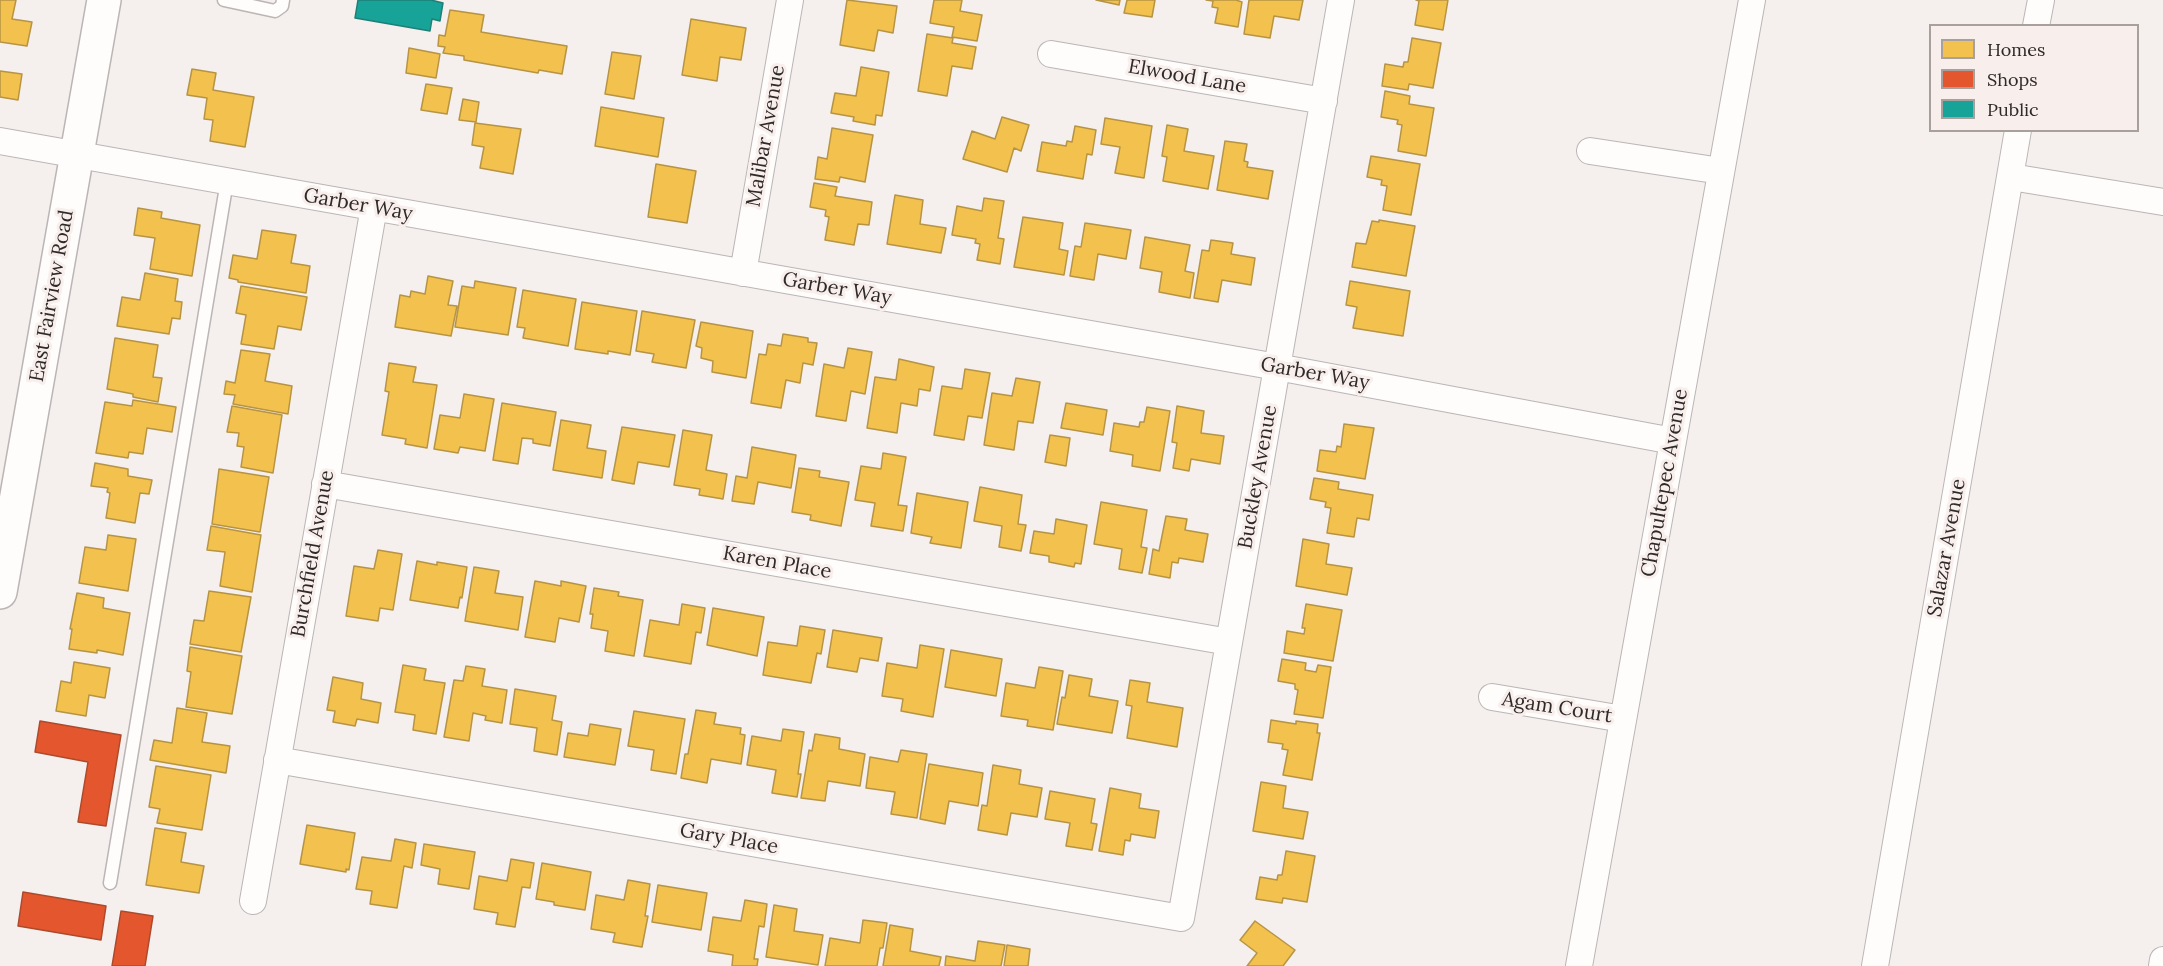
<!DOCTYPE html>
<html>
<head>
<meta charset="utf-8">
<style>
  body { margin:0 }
  #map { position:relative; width:2163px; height:966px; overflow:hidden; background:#f5efee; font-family:Lora,serif }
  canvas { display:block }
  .legend { position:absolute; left:1929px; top:24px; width:210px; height:108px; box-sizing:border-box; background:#f8eeeb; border:2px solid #a7a09d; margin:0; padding:8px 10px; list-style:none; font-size:18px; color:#2e2a29 }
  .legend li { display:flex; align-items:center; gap:12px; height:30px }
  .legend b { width:30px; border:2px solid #a7a09d }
</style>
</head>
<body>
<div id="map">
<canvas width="2163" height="966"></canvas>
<ul class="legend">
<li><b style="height:16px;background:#f2c14e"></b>Homes</li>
<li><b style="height:16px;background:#e4572e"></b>Shops</li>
<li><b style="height:16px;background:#17a398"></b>Public</li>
</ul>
</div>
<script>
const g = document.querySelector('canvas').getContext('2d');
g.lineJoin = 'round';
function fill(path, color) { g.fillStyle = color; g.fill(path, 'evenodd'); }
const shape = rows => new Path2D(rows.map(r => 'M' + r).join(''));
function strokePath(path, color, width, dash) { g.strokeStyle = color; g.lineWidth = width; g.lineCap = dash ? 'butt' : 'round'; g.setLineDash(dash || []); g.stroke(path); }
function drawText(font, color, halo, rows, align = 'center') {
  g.font = font + ' Lora,serif'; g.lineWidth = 6; g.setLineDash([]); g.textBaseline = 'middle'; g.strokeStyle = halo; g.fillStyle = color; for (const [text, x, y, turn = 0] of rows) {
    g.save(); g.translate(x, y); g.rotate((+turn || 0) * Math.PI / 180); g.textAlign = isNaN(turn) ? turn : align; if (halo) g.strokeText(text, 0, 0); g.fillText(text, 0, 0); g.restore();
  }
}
const homes = shape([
  [0,0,16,0,12,19,32,22,27,46,0,42,0,0],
  [847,0,897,6,893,33,878,30,874,51,840,45,847,0],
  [934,0,962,0,960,11,982,15,977,41,952,37,954,27,930,23,934,0],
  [1096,0,1120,0,1119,5,1096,0],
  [1127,0,1155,0,1152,17,1124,13,1127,0],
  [1206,0,1236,0,1242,2,1238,27,1215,23,1218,8,1212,7,1213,1,1206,0],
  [1249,0,1303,0,1299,20,1274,16,1270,38,1244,34,1249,0],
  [1416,0,1448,0,1443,30,1415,25,1419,1,1416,0],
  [450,10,484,15,481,32,567,46,562,74,539,70,538,73,464,60,464,56,443,53,445,47,438,46,439,35,445,36,450,10],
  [691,19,746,28,741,60,720,57,717,81,682,75,691,19],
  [927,34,953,38,952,43,976,47,972,69,952,66,947,96,918,91,927,34],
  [1412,38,1441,43,1433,88,1409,84,1408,90,1382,86,1385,64,1403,67,1404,62,1408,62,1412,38],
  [409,48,440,54,436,78,406,73,409,48],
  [612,52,641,56,634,99,605,94,612,52],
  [861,67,889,72,882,116,876,115,875,125,853,121,854,117,831,113,835,93,856,96,861,67],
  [192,69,216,73,213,90,254,97,245,147,210,141,213,120,204,119,207,98,187,95,192,69],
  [0,71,22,74,18,100,0,97,0,71],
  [426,84,452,88,447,114,421,110,426,84],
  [1385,91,1410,96,1409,104,1434,108,1426,156,1398,151,1402,125,1397,124,1398,120,1381,117,1385,91],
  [463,99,479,102,476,122,459,120,463,99],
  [601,107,664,118,658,157,595,146,601,107],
  [1002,117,1029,125,1021,151,1014,148,1007,172,963,159,972,131,995,139,1002,117],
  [1105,118,1152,126,1144,178,1115,173,1120,147,1101,144,1105,118],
  [475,123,521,129,513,174,480,168,484,147,472,145,475,123],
  [1167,125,1188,129,1184,151,1214,156,1208,189,1163,181,1167,157,1162,156,1167,125],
  [1075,126,1096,130,1092,155,1087,154,1083,179,1037,171,1042,142,1066,146,1067,141,1072,142,1075,126],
  [832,128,873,135,865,182,840,177,839,182,815,179,818,157,827,159,832,128],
  [1225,141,1247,144,1244,161,1248,162,1247,167,1273,171,1268,199,1217,190,1225,141],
  [1371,156,1420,164,1411,215,1383,210,1387,186,1381,185,1382,180,1367,177,1371,156],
  [656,164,696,171,687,223,648,217,656,164],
  [814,183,837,187,835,196,872,202,869,225,858,224,854,245,825,240,829,217,825,216,826,210,810,207,814,183],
  [895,195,923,200,920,224,946,228,941,253,887,244,895,195],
  [984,198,1004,201,998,238,1004,239,1000,264,977,260,980,244,975,243,976,239,952,235,957,206,982,211,984,198],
  [138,208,162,212,161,218,200,225,192,276,150,269,155,238,134,235,138,208],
  [1023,217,1063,223,1059,249,1068,251,1064,275,1014,267,1023,217],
  [1379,220,1415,226,1406,276,1352,267,1356,243,1366,244,1372,221,1379,222,1379,220],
  [1085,223,1131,230,1126,259,1098,254,1094,280,1070,276,1075,246,1081,247,1085,223],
  [262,230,296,235,291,263,310,266,306,293,238,282,238,280,229,278,233,255,257,259,262,230],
  [1145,237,1190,245,1185,271,1194,273,1190,298,1159,292,1162,272,1140,268,1145,237],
  [1211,240,1233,243,1231,254,1255,258,1251,285,1222,280,1218,302,1194,298,1202,250,1209,251,1211,240],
  [145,273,178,279,175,301,182,302,180,319,172,318,169,334,117,326,122,297,140,300,145,273],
  [428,276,453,281,448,305,457,306,451,336,395,327,400,295,410,297,411,291,425,294,428,276],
  [475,281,516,288,508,335,455,327,462,286,474,288,475,281],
  [1350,281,1410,291,1403,336,1353,328,1357,307,1346,305,1350,281],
  [241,286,307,297,301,330,278,326,274,349,241,344,246,315,236,313,241,286],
  [523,290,576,299,568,346,523,338,525,328,517,327,523,290],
  [582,302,637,311,630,355,608,351,608,354,575,349,582,302],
  [642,311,695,320,686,368,652,362,654,354,636,351,642,311],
  [701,322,753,331,746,378,712,372,713,361,701,358,702,348,696,346,701,322],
  [783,334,808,338,808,342,817,343,813,365,803,363,800,383,786,380,781,408,751,403,759,354,766,355,768,344,781,346,783,334],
  [115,338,158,345,153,377,162,378,158,402,133,397,133,394,107,389,115,338],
  [848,348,872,352,865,394,851,391,846,421,816,416,824,364,844,368,848,348],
  [241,350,270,354,265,381,292,386,288,414,233,404,235,395,224,394,226,381,235,383,241,350],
  [899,359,934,367,930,391,919,389,917,406,901,403,897,433,867,428,875,377,896,380,899,359],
  [389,363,416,367,413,382,437,385,427,448,405,444,406,439,382,435,389,392,385,391,389,363],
  [965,369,990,373,982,418,968,416,964,440,934,435,942,386,962,389,965,369],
  [1016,378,1040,382,1033,423,1018,421,1014,450,984,445,992,393,1012,396,1016,378],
  [464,394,494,399,485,451,460,447,458,453,434,449,440,415,460,418,464,394],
  [133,400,176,407,172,432,147,428,143,454,129,452,128,458,96,453,105,402,132,406,133,400],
  [502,403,556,412,550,446,533,443,533,439,522,438,518,464,493,460,502,403],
  [1066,403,1107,410,1103,435,1061,428,1066,403],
  [232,406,282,415,273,473,241,467,244,447,237,446,239,433,227,432,232,406],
  [1177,406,1204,411,1201,433,1224,436,1220,464,1191,459,1189,471,1173,468,1177,443,1172,442,1177,406],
  [1147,407,1170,411,1160,471,1132,466,1133,455,1110,451,1114,423,1139,427,1140,422,1144,422,1147,407],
  [561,420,591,425,587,448,606,451,602,478,553,470,561,420],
  [1344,424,1374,428,1365,479,1317,471,1320,450,1336,452,1337,446,1341,447,1344,424],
  [622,427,675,435,669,467,638,462,634,484,612,480,622,427],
  [683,430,712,435,706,470,727,474,723,499,699,495,700,489,674,485,683,430],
  [1050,435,1070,438,1066,466,1045,462,1050,435],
  [752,447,796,455,791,488,758,482,754,504,732,501,736,476,747,478,752,447],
  [883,453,906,457,898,505,907,506,903,531,871,526,875,503,855,500,861,466,881,469,883,453],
  [95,463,128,469,128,476,152,480,149,494,140,493,135,523,106,518,110,493,107,492,108,488,91,486,95,463],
  [799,468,820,471,819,477,849,482,841,526,810,520,811,515,792,512,799,468],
  [219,469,269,477,260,532,212,524,219,469],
  [1314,478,1339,482,1338,489,1373,495,1369,520,1357,518,1354,537,1327,533,1331,508,1325,507,1326,502,1310,499,1314,478],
  [980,487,1022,495,1018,524,1026,525,1021,551,999,547,1002,526,974,521,980,487],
  [917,493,968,502,961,548,930,543,932,537,911,533,917,493],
  [1101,502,1147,510,1141,547,1147,548,1142,573,1119,569,1122,549,1094,544,1101,502],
  [1166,516,1187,519,1185,530,1208,534,1203,562,1179,558,1178,563,1172,562,1170,578,1149,574,1153,549,1159,551,1166,516],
  [1056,519,1087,525,1081,564,1075,563,1074,567,1049,562,1049,556,1030,553,1034,531,1054,534,1056,519],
  [211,526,261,535,252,592,220,586,225,552,207,550,211,526],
  [108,535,136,539,128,591,79,583,85,547,106,550,108,535],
  [1303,539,1329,544,1326,564,1352,568,1347,595,1296,586,1303,539],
  [378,550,402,554,393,610,380,608,378,621,346,616,354,566,374,569,378,550],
  [417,561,437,565,437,562,467,567,462,598,460,597,458,608,410,600,417,561],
  [474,567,499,571,495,593,523,597,518,630,465,621,474,567],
  [535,581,561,586,561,581,586,586,579,622,559,618,555,642,525,637,535,581],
  [594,588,619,592,618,596,643,600,634,656,605,651,608,631,591,628,593,614,590,614,594,588],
  [209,591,251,597,241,652,190,644,194,620,204,621,209,591],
  [77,593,104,598,103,608,130,613,123,655,97,650,97,653,69,649,72,629,70,629,77,593],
  [682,604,705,608,701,633,696,632,691,664,644,656,650,620,679,625,682,604],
  [1306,604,1342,610,1333,661,1284,653,1287,631,1304,634,1305,628,1302,628,1306,604],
  [713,608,764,617,757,656,707,645,713,608],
  [800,626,825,630,821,654,817,653,811,683,763,675,768,642,797,646,800,626],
  [833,630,882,638,878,661,860,658,857,672,827,667,833,630],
  [920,645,944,649,933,717,901,711,903,699,882,696,887,663,917,668,920,645],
  [190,647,242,656,232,714,186,707,191,672,187,671,190,647],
  [951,650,1002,659,996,696,945,687,951,650],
  [1282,659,1306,663,1305,670,1316,672,1318,665,1331,667,1323,718,1294,714,1298,690,1295,689,1295,684,1278,681,1282,659],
  [74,662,110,668,105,698,89,695,86,716,56,711,61,681,71,683,74,662],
  [403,665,426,669,424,680,445,683,436,734,413,730,415,715,395,712,403,665],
  [466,666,485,669,482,686,507,690,502,723,485,720,486,716,473,713,469,741,444,737,454,680,463,681,466,666],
  [1039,667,1063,671,1053,730,1027,726,1028,720,1001,716,1006,683,1035,688,1039,667],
  [1069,675,1092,679,1089,696,1118,701,1112,733,1057,724,1062,697,1065,698,1069,675],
  [333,677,363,683,361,699,381,703,378,723,357,719,355,726,333,722,335,711,327,710,333,677],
  [1130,680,1150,683,1147,702,1183,708,1177,747,1127,738,1132,706,1126,705,1130,680],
  [515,689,556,696,552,720,562,722,557,755,534,751,537,728,510,724,515,689],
  [177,708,207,713,202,742,230,746,226,773,150,760,154,740,172,743,177,708],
  [696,710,716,713,714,724,741,728,740,734,745,735,741,764,711,759,707,783,681,778,685,754,688,754,696,710],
  [634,711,685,719,676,774,651,770,654,750,628,746,634,711],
  [1271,720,1296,724,1296,721,1318,724,1317,733,1320,733,1312,780,1283,775,1288,750,1282,749,1283,744,1268,742,1271,720],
  [590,724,621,729,615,765,564,757,568,733,588,736,590,724],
  [783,729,804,732,798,774,801,774,797,797,772,793,776,770,747,765,752,736,781,741,783,729],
  [815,734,840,738,839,749,865,754,860,786,828,781,825,801,801,798,809,750,812,751,815,734],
  [901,750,927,754,917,818,891,814,895,792,866,788,870,757,898,762,901,750],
  [929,764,983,773,978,806,949,801,945,824,920,819,929,764],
  [993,765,1021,770,1019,784,1042,788,1037,817,1011,813,1007,835,978,830,982,805,987,806,993,765],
  [156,766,211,775,202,830,157,823,160,809,149,807,156,766],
  [1261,782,1286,786,1283,808,1308,812,1303,839,1253,831,1261,782],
  [1110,788,1141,794,1139,808,1159,811,1155,838,1131,834,1130,841,1125,840,1123,855,1099,851,1110,788],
  [1050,791,1095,799,1091,823,1097,824,1092,850,1066,846,1070,823,1045,819,1050,791],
  [307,825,355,833,349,870,346,869,346,872,300,864,307,825],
  [155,828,186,833,181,862,204,866,199,893,146,885,155,828],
  [395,839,416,843,412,868,404,866,397,908,370,904,372,891,356,889,362,857,391,861,395,839],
  [424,844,475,852,469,889,438,884,440,869,421,865,424,844],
  [1286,851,1315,856,1307,902,1283,898,1282,903,1256,899,1260,877,1277,880,1278,875,1282,875,1286,851],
  [511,859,534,863,530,888,522,887,515,927,496,924,498,913,474,909,479,876,507,881,511,859],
  [542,863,591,872,585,910,554,905,554,902,536,899,542,863],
  [628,880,650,884,645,916,648,916,642,947,613,942,615,933,591,929,596,895,624,900,628,880],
  [658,885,707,893,701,930,652,922,658,885],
  [745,900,767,904,764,927,759,926,754,959,758,959,757,966,732,966,733,955,708,951,713,917,741,921,745,900],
  [774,905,797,909,794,931,823,935,818,965,766,957,774,905],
  [863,920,887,923,883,948,880,948,877,966,825,966,830,938,860,943,863,920],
  [1255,921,1295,950,1283,966,1247,966,1257,953,1240,940,1255,921],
  [890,925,913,929,910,951,941,957,939,966,883,966,890,925],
  [978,941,1005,945,1001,966,945,966,946,956,975,961,978,941],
  [1007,945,1030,949,1028,966,1004,966,1007,945]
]);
const shops = shape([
  [40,721,121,735,106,826,78,822,88,762,35,752,40,721],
  [23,892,106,906,101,940,18,926,23,892],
  [121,911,153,916,145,966,112,966,121,911]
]);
const public = shape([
  [358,0,431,0,443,3,440,21,432,19,430,31,355,18,358,0]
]);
const lane = shape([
  [224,0,275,11,282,6,283,0],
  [110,883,227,181]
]);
const street = shape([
  [2036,26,2041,0],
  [1051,54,1324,101],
  [0,141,1277,367,1673,441],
  [1590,151,1721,171],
  [2011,177,2163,202],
  [743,273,790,0],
  [325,484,1229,642],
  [1492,697,1623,719],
  [277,760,1181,918,1341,0],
  [253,901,374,207],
  [1579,966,1752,0],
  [1875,966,2018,130],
  [2162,966,2163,960]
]);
const secondary = shape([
  [0,592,104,0]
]);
const streetNames = [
  ["Elwood Lane",1187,77,10],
  ["Malibar Avenue",766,136,-80],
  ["Garber Way",358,205,10],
  ["Garber Way",837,289,10],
  ["East Fairview Road",52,296,-80],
  ["Garber Way",1315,374,10],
  ["Buckley Avenue",1258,477,-80],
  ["Chapultepec Avenue",1665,483,-80],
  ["Salazar Avenue",1947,548,-80],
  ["Burchfield Avenue",313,554,-80],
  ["Karen Place",777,563,10],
  ["Agam Court",1557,708,9],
  ["Gary Place",729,839,10]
];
fill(homes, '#f2c14e');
strokePath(homes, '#b79443', 1.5);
fill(shops, '#e4572e');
strokePath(shops, '#ad4a2c', 1.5);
fill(public, '#17a398');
strokePath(public, '#1e7f77', 1.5);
strokePath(lane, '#bbb6b5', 15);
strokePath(street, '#bbb6b5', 28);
strokePath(secondary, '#bbb6b5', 36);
strokePath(lane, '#fefdfc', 12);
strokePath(street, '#fefdfc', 26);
strokePath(secondary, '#fefdfc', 33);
drawText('20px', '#2e2a29', '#f8eeeb', streetNames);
</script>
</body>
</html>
